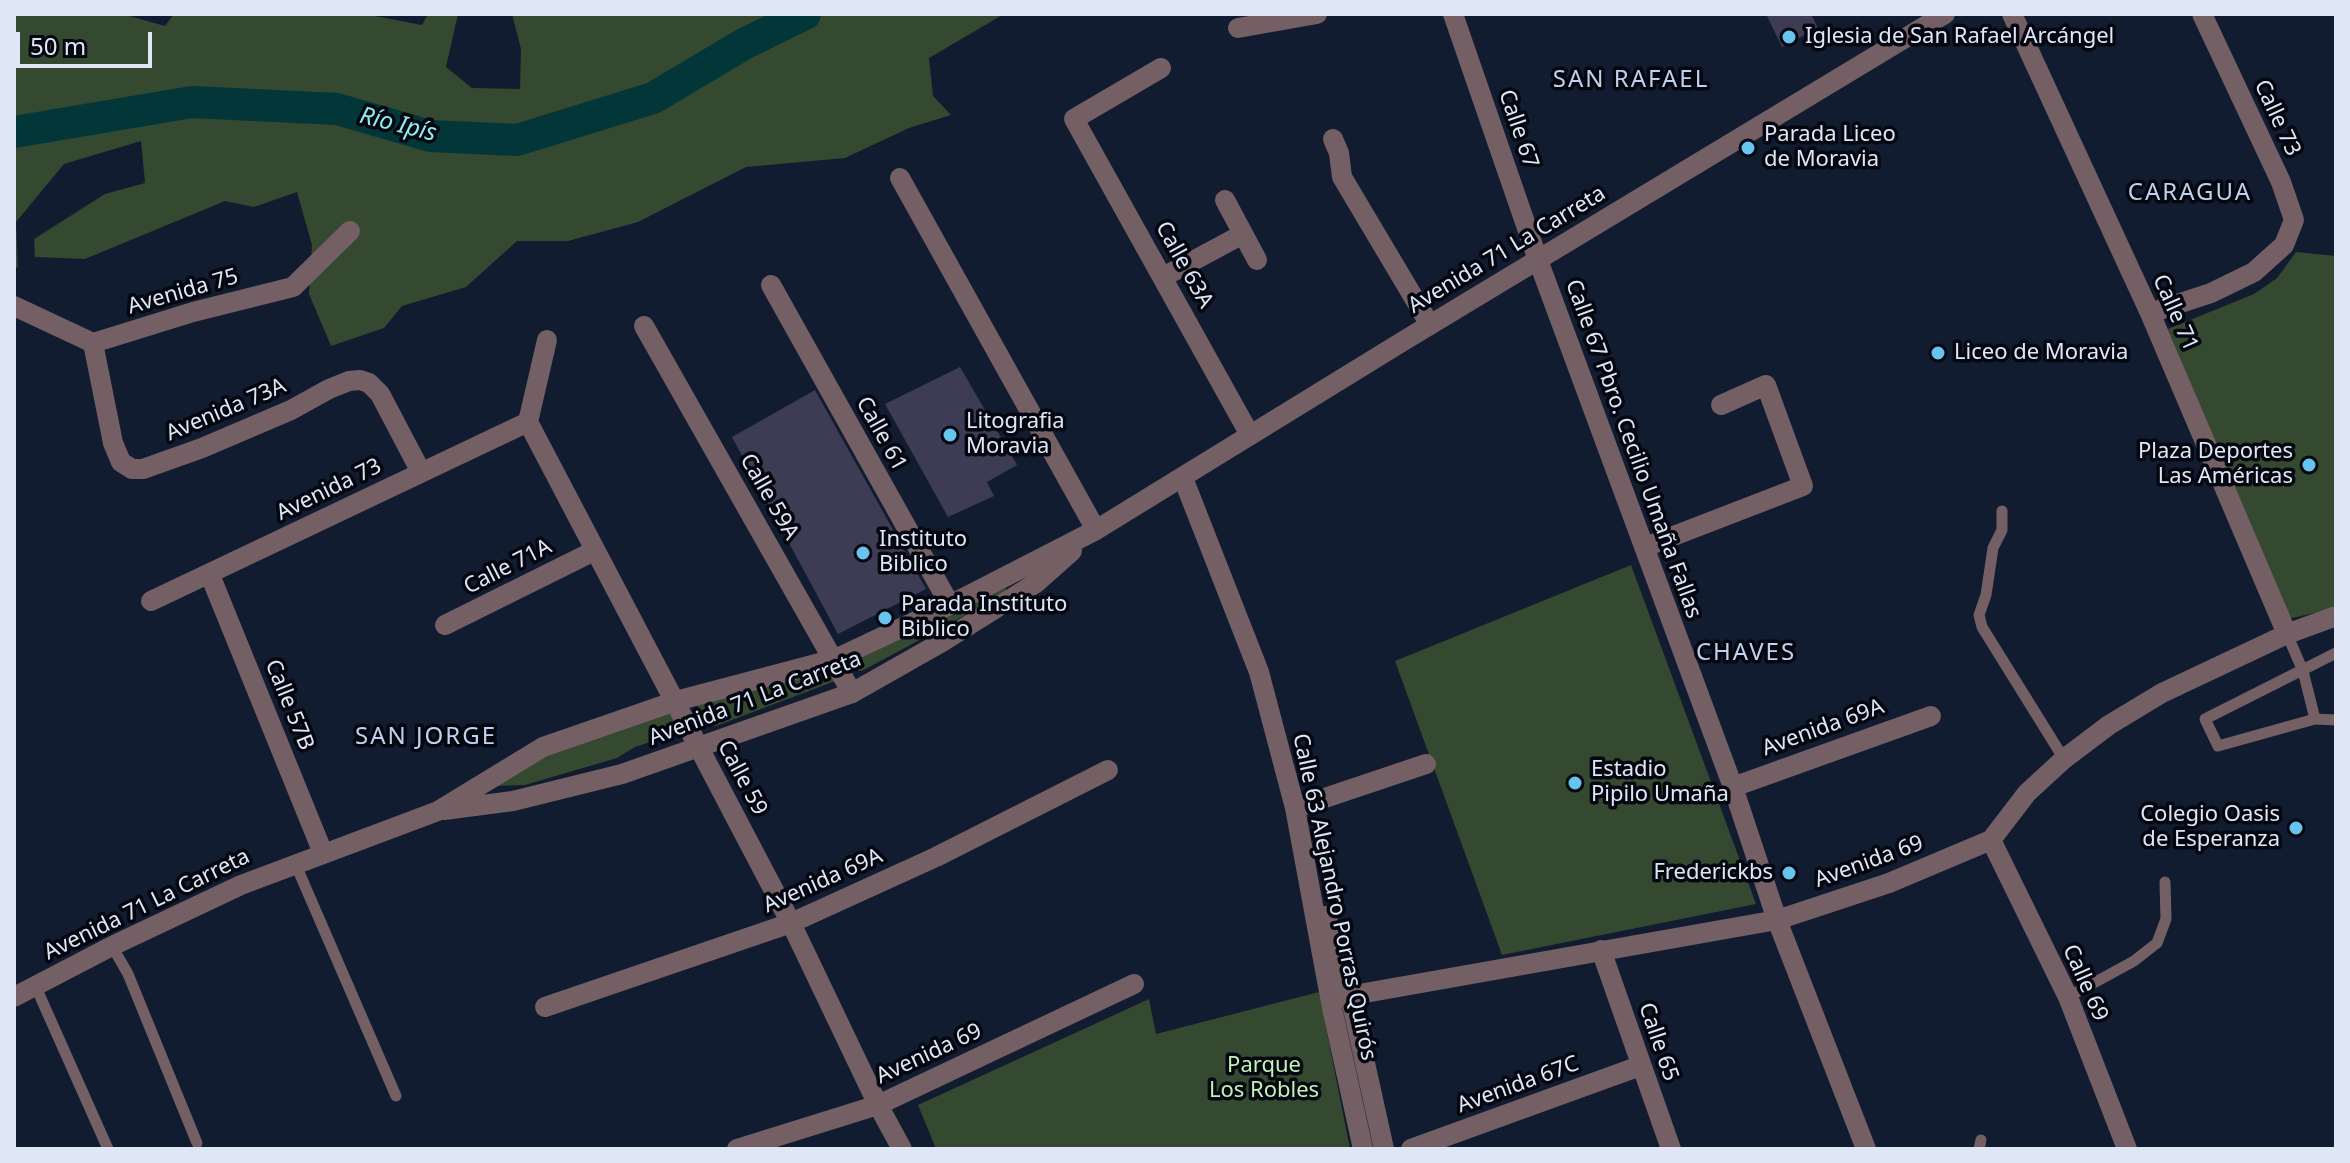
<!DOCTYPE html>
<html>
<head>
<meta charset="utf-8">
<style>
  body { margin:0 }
  #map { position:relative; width:2350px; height:1163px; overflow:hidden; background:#111c31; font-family:"Noto Sans",sans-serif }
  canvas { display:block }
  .frame { position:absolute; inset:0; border:16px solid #dfe7f6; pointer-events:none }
  .scale { position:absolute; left:16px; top:32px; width:136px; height:36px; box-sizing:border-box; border:4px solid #dfe7f6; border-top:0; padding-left:10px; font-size:24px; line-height:28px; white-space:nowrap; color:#dfe7f6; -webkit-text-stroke:6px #04070f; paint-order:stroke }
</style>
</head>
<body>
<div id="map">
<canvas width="2350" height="1163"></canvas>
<div class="frame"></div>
<div class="scale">50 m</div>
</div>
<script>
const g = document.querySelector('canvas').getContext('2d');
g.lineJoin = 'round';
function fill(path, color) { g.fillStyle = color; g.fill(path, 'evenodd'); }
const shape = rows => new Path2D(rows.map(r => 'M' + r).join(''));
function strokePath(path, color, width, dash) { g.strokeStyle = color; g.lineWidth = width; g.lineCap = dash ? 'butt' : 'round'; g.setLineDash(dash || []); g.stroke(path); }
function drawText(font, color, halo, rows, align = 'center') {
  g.font = font + ' "Noto Sans",sans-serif'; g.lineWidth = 7; g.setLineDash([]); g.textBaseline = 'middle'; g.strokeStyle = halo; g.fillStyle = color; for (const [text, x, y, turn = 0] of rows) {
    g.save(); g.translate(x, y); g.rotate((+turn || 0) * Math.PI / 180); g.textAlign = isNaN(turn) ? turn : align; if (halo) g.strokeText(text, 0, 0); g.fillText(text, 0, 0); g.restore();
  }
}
const green = shape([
  [14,14,122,14,165,26,174,14,364,14,422,25,428,14,458,14,446,67,472,88,520,89,521,49,512,14,1004,14,929,58,933,96,951,115,909,128,845,158,746,167,638,222,568,241,517,241,466,287,402,306,384,328,331,346,309,294,312,245,297,192,254,207,225,201,85,259,35,257,34,239,105,194,145,183,141,141,64,164,16,222,18,268,14,266],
  [2296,252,2336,256,2336,605,2323,611,2292,618,2287,614,2168,329,2254,294,2277,278],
  [1631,565,1756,904,1502,955,1395,661],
  [1006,587,1005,594,862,671,852,669,848,659],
  [834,664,838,680,716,726,705,725,697,708,699,703],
  [671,713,678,727,676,732,671,735,635,747,617,758,525,785,494,786,519,765,659,715],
  [1319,992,1350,1149,936,1149,918,1105,1149,999,1156,1034]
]);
const river = shape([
  [14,132,192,102,337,109,430,136,517,140,653,98,744,44,805,14]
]);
const building = shape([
  [1766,14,1811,14,1818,28,1782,47],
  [960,367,1017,465,987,482,994,496,948,517,885,404],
  [815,390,926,589,838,634,732,437]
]);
const service = shape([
  [2002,511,2002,530,1993,548,1986,595,1979,615,1982,627,2064,759],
  [2287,634,2303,671,2315,719,2336,720],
  [2315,719,2218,746,2205,719,2336,653],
  [295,863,396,1096],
  [112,946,128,974,197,1143],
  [35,985,108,1149],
  [2068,997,2134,961,2157,943,2166,919,2165,882],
  [1979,1149,1981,1140]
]);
const minor = shape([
  [1453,14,1538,260,1733,787,1777,920,1866,1149],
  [2012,14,2150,313,2287,634],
  [1238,28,1317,14],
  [1161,68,1074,119,1250,435],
  [1333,139,1339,153,1342,177,1430,325],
  [900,178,1096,530],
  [1225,200,1257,260],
  [1163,277,1243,234],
  [771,285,950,605],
  [14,306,93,343,193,312,293,287,350,231],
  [2150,313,2211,293,2254,272,2284,245,2294,220,2281,182,2202,14],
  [644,326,852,693],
  [547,340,528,422,791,923,878,1105,902,1149],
  [93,343,113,443,121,462,132,469,143,469,202,448,291,410,329,389,349,381,360,380,369,383,380,394,421,472],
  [1183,478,1259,672,1295,808,1332,1008,1363,1149],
  [1645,547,1803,486,1766,385,1721,405],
  [210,575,323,853],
  [151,601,528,422],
  [445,625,594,551],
  [1733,787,1931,716],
  [1295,808,1426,764],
  [1991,840,2068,997,2127,1149],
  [1326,916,1350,995,1384,1149],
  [1601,950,1671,1149],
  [1331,999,1777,920,1889,883,1991,840,2027,793,2064,759,2109,725,2162,693,2287,634,2336,616],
  [545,1007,791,923,936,857,1108,770],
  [737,1149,878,1105,1134,984],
  [1411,1149,1640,1066]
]);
const tertiary = shape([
  [444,810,513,801,622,774,852,693,942,642,1036,583,1072,551],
  [14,997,112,946,241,885,438,811,543,747,676,701,835,659,950,605,1096,530,1405,340,1945,14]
]);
const markers = [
  [1789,37,8,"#67c4ef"],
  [1748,148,8,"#67c4ef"],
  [1938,353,8,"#67c4ef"],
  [950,435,8,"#67c4ef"],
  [2309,465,8,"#67c4ef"],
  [863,553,8,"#67c4ef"],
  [885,618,8,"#67c4ef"],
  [1575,783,8,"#67c4ef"],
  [2296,828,8,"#67c4ef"],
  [1789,873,8,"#67c4ef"]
];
const poiNames = [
  ["Iglesia de San Rafael Arcángel",1805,37],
  ["Parada Liceo",1764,135],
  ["de Moravia",1764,160],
  ["Liceo de Moravia",1954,353],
  ["Litografia",966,422],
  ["Moravia",966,447],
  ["Plaza Deportes",2293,452,"right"],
  ["Las Américas",2293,477,"right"],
  ["Instituto",879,540],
  ["Biblico",879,565],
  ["Parada Instituto",901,605],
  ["Biblico",901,630],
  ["Estadio",1591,770],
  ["Pipilo Umaña",1591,795],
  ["Colegio Oasis",2280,815,"right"],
  ["de Esperanza",2280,840,"right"],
  ["Frederickbs",1773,873,"right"]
];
const streetNames = [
  ["Calle 73",2277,118,65],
  ["Calle 67",1518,129,71],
  ["Avenida 71 La Carreta",1507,250,-31],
  ["Calle 63A",1184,265,61],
  ["Avenida 75",183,292,-16],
  ["Calle 71",2175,313,66],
  ["Avenida 73A",226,410,-23],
  ["Calle 61",881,434,61],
  ["Calle 67 Pbro. Cecilio Umaña Fallas",1633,449,70],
  ["Avenida 73",329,490,-26],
  ["Calle 59A",769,497,60],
  ["Calle 71A",508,567,-27],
  ["Avenida 71 La Carreta",755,699,-21],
  ["Calle 57B",289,705,68],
  ["Avenida 69A",1823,728,-20],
  ["Calle 59",742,778,62],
  ["Avenida 69",1869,862,-20],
  ["Avenida 69A",823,881,-24],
  ["Calle 63 Alejandro Porras Quirós",1334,897,78],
  ["Avenida 71 La Carreta",147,905,-26],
  ["Calle 69",2085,983,66],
  ["Calle 65",1658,1042,71],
  ["Avenida 69",929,1054,-25],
  ["Avenida 67C",1518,1085,-20]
];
const parkNames = [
  ["Parque",1264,1066],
  ["Los Robles",1264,1091]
];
const neighbourhoodNames = [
  ["SAN RAFAEL",1631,80],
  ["CARAGUA",2190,193],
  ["CHAVES",1746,653],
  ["SAN JORGE",426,737]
];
const waterNames = [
  ["Río Ipís",398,125,14]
];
fill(green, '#354830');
strokePath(river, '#023638', 32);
fill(building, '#3e3b55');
strokePath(service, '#745f64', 11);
strokePath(minor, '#745f64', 20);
strokePath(tertiary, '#745f64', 20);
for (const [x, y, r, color] of markers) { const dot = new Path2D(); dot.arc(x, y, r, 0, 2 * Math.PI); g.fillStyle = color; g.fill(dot); strokePath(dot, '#04070f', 3); }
drawText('22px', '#dfe7f6', '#04070f', poiNames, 'left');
drawText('22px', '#dfe7f6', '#04070f', streetNames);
drawText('22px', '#c3f1b6', '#04070f', parkNames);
g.letterSpacing = '2px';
drawText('24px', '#c0d1ed', '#04070f', neighbourhoodNames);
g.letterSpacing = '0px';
drawText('italic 24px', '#8cedf2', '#04070f', waterNames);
</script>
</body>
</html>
